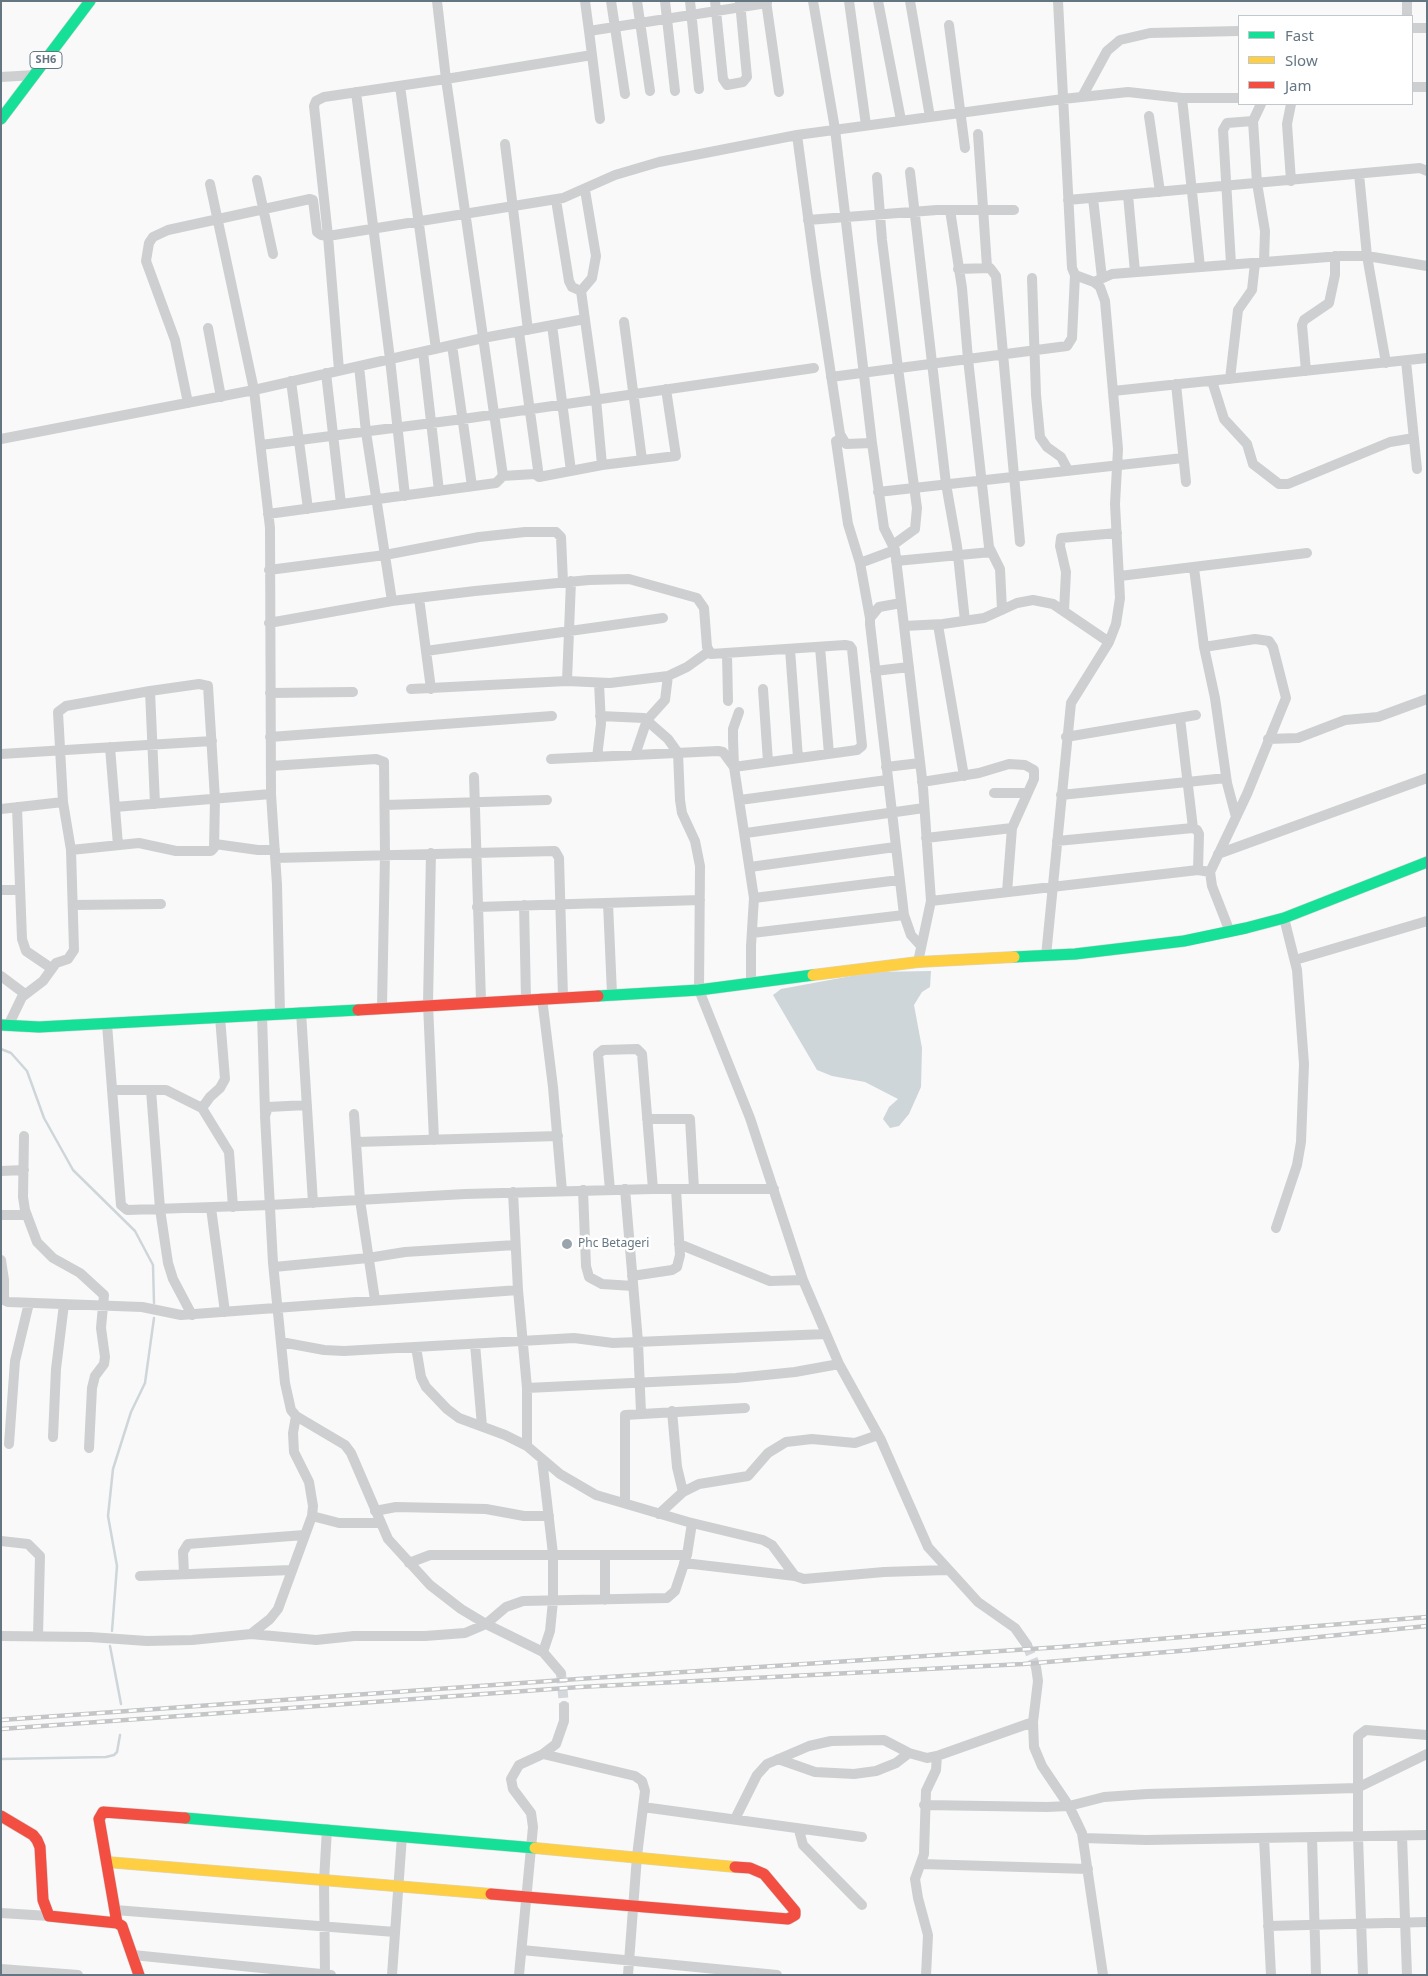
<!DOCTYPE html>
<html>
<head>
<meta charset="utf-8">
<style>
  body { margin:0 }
  #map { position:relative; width:1428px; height:1976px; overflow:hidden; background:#f9f9f9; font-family:"Noto Sans",sans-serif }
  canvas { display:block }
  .frame { position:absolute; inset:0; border:2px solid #657683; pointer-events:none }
  .legend { position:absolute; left:1238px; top:15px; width:175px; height:90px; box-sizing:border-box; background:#fff; border:1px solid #c1c8cd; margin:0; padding:6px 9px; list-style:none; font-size:15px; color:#657683 }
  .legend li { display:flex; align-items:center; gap:10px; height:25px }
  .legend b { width:25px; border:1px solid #c1c8cd }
</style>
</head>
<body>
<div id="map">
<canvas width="1428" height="1976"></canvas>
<div class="frame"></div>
<ul class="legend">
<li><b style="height:6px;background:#16e098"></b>Fast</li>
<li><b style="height:6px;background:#ffcf43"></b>Slow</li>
<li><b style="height:6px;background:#f24e42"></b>Jam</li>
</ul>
</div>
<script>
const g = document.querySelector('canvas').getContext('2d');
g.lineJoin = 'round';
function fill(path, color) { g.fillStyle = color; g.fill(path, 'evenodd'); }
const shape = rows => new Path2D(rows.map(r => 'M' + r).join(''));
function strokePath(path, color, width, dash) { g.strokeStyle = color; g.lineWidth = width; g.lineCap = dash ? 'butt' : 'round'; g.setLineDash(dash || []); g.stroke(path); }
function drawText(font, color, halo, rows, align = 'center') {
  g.font = font + ' "Noto Sans",sans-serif'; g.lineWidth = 5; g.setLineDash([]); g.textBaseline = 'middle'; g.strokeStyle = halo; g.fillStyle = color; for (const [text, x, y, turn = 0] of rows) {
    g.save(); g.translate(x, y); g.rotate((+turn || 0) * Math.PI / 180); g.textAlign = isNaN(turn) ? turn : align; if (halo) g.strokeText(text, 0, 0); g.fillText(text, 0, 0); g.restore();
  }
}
const water = shape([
  [931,971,930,987,922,992,914,1005,922,1048,921,1087,909,1114,899,1126,890,1128,883,1119,889,1107,898,1099,865,1082,832,1076,817,1070,773,995,781,989,873,972]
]);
const stream = shape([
  [1,1049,11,1053,27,1071,44,1118,73,1170,135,1231,153,1265,154,1303],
  [112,1631,117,1566,108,1516,113,1469,131,1412,145,1383,154,1318],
  [110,1646,121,1704],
  [1,1759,106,1757,114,1755,117,1752,120,1735]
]);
const streetTunnel = shape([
  [1027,1645,1036,1667],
  [561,1673,564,1706]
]);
const street = shape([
  [437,1,446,79,592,55,589,31,767,3],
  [585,1,589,31],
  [611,1,625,94],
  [637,1,650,91],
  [665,1,675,91],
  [690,1,699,89],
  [715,1,723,79,727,85,743,82,747,77,740,2],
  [766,1,779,92],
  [813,1,835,129,872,443],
  [849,1,866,125],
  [878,1,901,120],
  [910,1,930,117],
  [1407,1,1407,16],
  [949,25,965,148],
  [1412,28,1427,28],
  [592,55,600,119],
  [1,77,35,75],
  [400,86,436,349],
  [1412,87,1427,87],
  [356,92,390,359,405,496],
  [1082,97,1107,51,1120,40,1150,33,1239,31],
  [1182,98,1200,267],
  [1261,104,1253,121,1257,183,1265,231,1264,262],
  [1149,116,1160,192],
  [978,134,987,267],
  [797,135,816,276,840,434,846,444,872,443,884,528,895,550,923,787,931,901,918,962],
  [505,144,528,330],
  [910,172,946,484,957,546,965,621],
  [1359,174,1367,256,1386,363],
  [877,177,882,240,898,368,917,508,915,529,893,545],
  [257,180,273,254],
  [1291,181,1287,124,1291,104],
  [210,184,254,390,483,338,585,319],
  [585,190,596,256,592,278,581,291,596,399,602,465],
  [1128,195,1135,272],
  [1093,198,1102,278],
  [556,200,569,281,572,287,581,291],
  [1068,200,1420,168,1427,171],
  [950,210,962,288,968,359,989,547,1000,569,1002,610],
  [808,220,937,210,1014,210],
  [1231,264,1223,130,1227,123,1253,121],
  [958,269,990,268,996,276,1020,542],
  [1032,278,1036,395,1040,437,1047,447,1061,457,1068,470],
  [1094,282,1112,274,1341,256,1367,256,1427,266],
  [624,322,642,460],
  [552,325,571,471],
  [208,328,221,397],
  [519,332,539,477],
  [452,345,472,486],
  [423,352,439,491],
  [1406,361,1417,469],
  [359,366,366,432,392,601],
  [1306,371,1302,325,1304,320,1329,303,1335,275,1335,256],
  [326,373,341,504],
  [831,377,1067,346,1072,338,1075,275],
  [1230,379,1238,310,1252,290,1255,263],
  [291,381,308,509],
  [1212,381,1224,419,1247,444,1253,464,1279,484,1288,484,1390,442,1414,438],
  [1176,384,1186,482],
  [1113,391,1427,358],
  [188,403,175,340,146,261,149,243,153,237,168,230,310,199,313,200,317,232,321,235,328,236,563,198,615,175,659,162,797,135,1063,99,1128,92,1182,98,1239,98],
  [1,439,254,390,270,528,271,794,277,885,280,1013],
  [836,441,848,524,860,563,870,618],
  [261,445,463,419,814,368],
  [502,476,535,474,539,477,602,465,676,456,666,389],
  [878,492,1183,458],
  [268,514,496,483,503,476,446,79,324,97,316,101,314,106,328,236,339,370],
  [896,561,991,552],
  [860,563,895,550],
  [1194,568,1204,647,1215,698,1227,783,1236,817],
  [269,570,385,555,479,537,525,532,556,532,561,537,563,582],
  [1120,576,1307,553],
  [419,598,431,689],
  [901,603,879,607,870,618,870,624,904,915,911,935,921,946],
  [1064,611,1066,572,1060,546,1061,538,1117,533],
  [269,623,392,601,475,591,589,580,629,579,697,598,704,608,707,647,711,654,845,645,850,646,852,649,862,746,857,750,734,767,723,752,718,751,551,759],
  [938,625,964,776],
  [904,626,943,624,984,618,1017,603,1033,600,1053,604,1109,642],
  [820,647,829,754],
  [1204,647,1255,639,1269,641,1273,647,1286,698,1247,794,1210,872,1212,886,1230,932],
  [790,649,798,758],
  [426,651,663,618],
  [727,654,728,701],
  [875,671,909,667],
  [567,681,571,581],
  [411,689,567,681,610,683,668,676,687,667,708,652],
  [763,689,768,762],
  [150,691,155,804],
  [270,693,353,692],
  [739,712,733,729,733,739,734,767,754,898,751,946,751,983],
  [600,716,644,718,668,739,678,753,680,800,682,813,695,841,700,866,699,990,750,1118,803,1280,839,1364,881,1440,928,1547,978,1602,1015,1628,1027,1645],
  [1180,718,1193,828],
  [270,737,552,716],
  [1066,737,1196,715],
  [1268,739,1298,738,1345,720,1378,717,1427,699],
  [110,747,118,845],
  [1,754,212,741],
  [635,755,647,720,665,700,668,676],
  [597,757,601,724,599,683],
  [271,766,376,759,384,762,385,855,382,1007],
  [886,767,920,763],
  [474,777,481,1001],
  [922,782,979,773,1009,764,1025,765,1034,770,1034,779,1012,828,1007,892],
  [994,793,1026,793],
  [1061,795,1226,778],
  [740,800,887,780],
  [385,805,547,800],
  [17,807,22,939,26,951,51,968],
  [115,807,271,794],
  [1,809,63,802],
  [746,833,924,808],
  [926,838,1012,828],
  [1057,841,1193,828,1197,830,1199,834,1198,870],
  [215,844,258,850,275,850],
  [431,853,428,1004,434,1140],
  [1218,854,1427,778],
  [275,858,555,851,559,858,563,997],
  [750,867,895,847],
  [1,890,19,890],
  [754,898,899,880],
  [931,901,1198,870,1210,872],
  [608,903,612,994],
  [73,905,161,904],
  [524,905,526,999],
  [477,907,700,900],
  [752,933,904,915],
  [1046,956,1071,703,1109,642,1116,624,1120,598,1115,504,1118,449,1105,301,1100,287,1094,282,1075,275,1072,268,1058,1],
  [1295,960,1427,921],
  [1,976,25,994],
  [542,998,553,1087,562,1191],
  [301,1012,313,1203],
  [262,1014,265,1113],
  [107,1024,120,1193,121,1205,127,1210,270,1205,465,1194,653,1189,774,1189],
  [8,1026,22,997,43,981,56,963,68,959,74,950,71,850,63,802,58,712,66,706,150,691,199,684,208,686,215,799,214,848,211,851,176,851,139,843,71,850],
  [113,1090,166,1090,202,1108,229,1152,233,1207],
  [151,1090,160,1209,168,1263,173,1279,192,1315],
  [307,1105,268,1107,265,1116,273,1263,285,1383,291,1410,296,1416,345,1445,351,1453,388,1539,430,1585,461,1609,486,1624,543,1652,561,1673],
  [202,1108,210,1097,220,1088,225,1079,220,1017],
  [354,1114,360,1200,375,1300],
  [647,1119,690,1119,694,1189],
  [24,1136,23,1197,25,1210,37,1242,53,1258,80,1273,104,1295,101,1328,105,1357,104,1364,95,1376,92,1388,89,1448],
  [356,1142,558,1136],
  [1,1171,24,1170],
  [625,1189,638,1342,641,1413],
  [583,1190,586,1266,589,1277,602,1284,633,1286],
  [610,1190,598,1054,603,1050,637,1049,642,1054,653,1189],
  [513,1192,518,1290,527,1388,527,1446],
  [211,1208,225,1312],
  [1,1215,27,1215],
  [1276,1228,1297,1165,1301,1142,1304,1064,1297,970,1284,918],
  [679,1244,770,1281,803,1280],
  [1,1260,4,1280],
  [274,1267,368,1258,405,1252,515,1245],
  [632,1276,672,1270,677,1267,680,1255,676,1189],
  [1,1280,4,1280,4,1300,8,1302,142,1307,181,1315,518,1290],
  [281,1342,324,1350,344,1351,574,1338,613,1343,825,1334],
  [475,1344,482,1426],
  [416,1347,421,1377,426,1387,447,1409,459,1418,505,1435,527,1446,560,1474,596,1495,688,1522,763,1540,772,1545,795,1576,804,1579,884,1572,947,1570],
  [527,1388,736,1378,795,1372,839,1364],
  [672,1411,677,1467,683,1492],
  [53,1437,56,1369,64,1304],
  [9,1444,15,1361,29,1303],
  [542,1459,553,1554,553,1601,550,1631,543,1652],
  [625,1503,625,1415,745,1408],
  [375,1511,396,1507,486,1509,524,1516,549,1516],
  [659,1514,683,1492,699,1484,748,1476,768,1453,786,1442,812,1439,855,1443,878,1435],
  [312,1516,339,1523,380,1523],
  [1,1541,28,1544,40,1556,38,1636],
  [409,1563,430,1555,687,1555],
  [684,1563,795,1576],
  [184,1574,183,1552,188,1544,304,1535],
  [140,1576,291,1570],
  [605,1600,605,1555],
  [251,1634,270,1619,278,1609,312,1516,313,1506,309,1482,294,1452,293,1433,296,1416],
  [1,1636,90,1637,147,1641,192,1640,251,1634,316,1640,354,1636,425,1636,465,1633,486,1624,506,1607,523,1601,667,1598,675,1591,687,1555,692,1523],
  [1036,1667,1038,1681,1033,1722,1034,1747,1042,1766,1069,1806,1082,1833,1103,1975],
  [543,1754,635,1776,642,1781,645,1791,637,1856,628,1975],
  [778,1759,815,1772,854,1774,876,1771,896,1763,909,1753],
  [924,1805,1047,1807,1069,1806,1104,1797,1147,1794,1357,1788,1427,1754],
  [643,1807,862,1837],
  [735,1819,757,1775,767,1764,809,1746,831,1741,884,1740,909,1753,927,1758,937,1756,1033,1722],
  [799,1830,803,1845,862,1905],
  [1402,1836,1407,1975],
  [1312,1837,1316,1975],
  [1083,1838,1146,1840,1427,1835],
  [1264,1838,1271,1975],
  [921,1864,1088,1869],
  [115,1910,395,1932],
  [1,1913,49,1916],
  [1268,1926,1427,1922],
  [522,1950,777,1975],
  [133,1955,331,1975],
  [1,1969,78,1975],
  [325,1975,324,1881,327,1829],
  [392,1975,402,1836],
  [519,1975,533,1827,531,1813,513,1789,511,1779,519,1765,543,1754,556,1744,564,1721,564,1706],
  [926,1975,928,1935,918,1898,915,1879,924,1854,926,1791,936,1770,937,1756],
  [1363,1975,1358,1837,1358,1736,1366,1730,1427,1735]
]);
const fast = shape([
  [1,119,90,1],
  [1014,957,1075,954,1184,941,1246,928,1284,918,1427,862],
  [598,996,699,990,813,975],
  [1,1025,39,1027,358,1010],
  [185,1818,535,1848]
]);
const slow = shape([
  [813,975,918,962,1014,957],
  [535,1848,735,1867],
  [107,1862,491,1894]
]);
const jam = shape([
  [358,1010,598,996],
  [1,1816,33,1835,37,1840,40,1847,43,1900,49,1916,117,1923,122,1926,139,1975],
  [491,1894,788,1919,795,1915,795,1911,764,1874,750,1868,735,1867],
  [117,1923,99,1819,103,1812,185,1818]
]);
const rail = shape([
  [1,1720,578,1679,1061,1647,1427,1617],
  [1,1729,580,1687,1023,1664,1191,1650,1427,1626]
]);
const markers = [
  [567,1244,6,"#99a4ac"]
];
const shields = [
  [46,60,32]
];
const shieldNames = [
  ["SH6",46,60]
];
const poiNames = [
  ["Phc Betageri",578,1244]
];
fill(water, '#ced6d9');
strokePath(stream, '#ced6d9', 2.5);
strokePath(streetTunnel, '#d4d8dc', 10, [10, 5]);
strokePath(fast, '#d5d6d7', 12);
strokePath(slow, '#d5d6d7', 12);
strokePath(jam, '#d5d6d7', 12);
strokePath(street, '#cecfd0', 10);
strokePath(fast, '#16e098', 11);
strokePath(slow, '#ffcf43', 11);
strokePath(jam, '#f24e42', 11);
strokePath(rail, '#c3c5c6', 4.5);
strokePath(rail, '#fff', 2.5, [8]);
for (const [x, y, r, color] of markers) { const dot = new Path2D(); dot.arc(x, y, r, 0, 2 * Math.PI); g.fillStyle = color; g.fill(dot); strokePath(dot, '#fff', 2); }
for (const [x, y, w] of shields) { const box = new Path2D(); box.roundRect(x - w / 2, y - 8.5, w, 17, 4); g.fillStyle = '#fff'; g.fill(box); strokePath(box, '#657683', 1); }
drawText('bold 11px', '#657683', null, shieldNames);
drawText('12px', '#657683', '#fff', poiNames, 'left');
</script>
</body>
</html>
